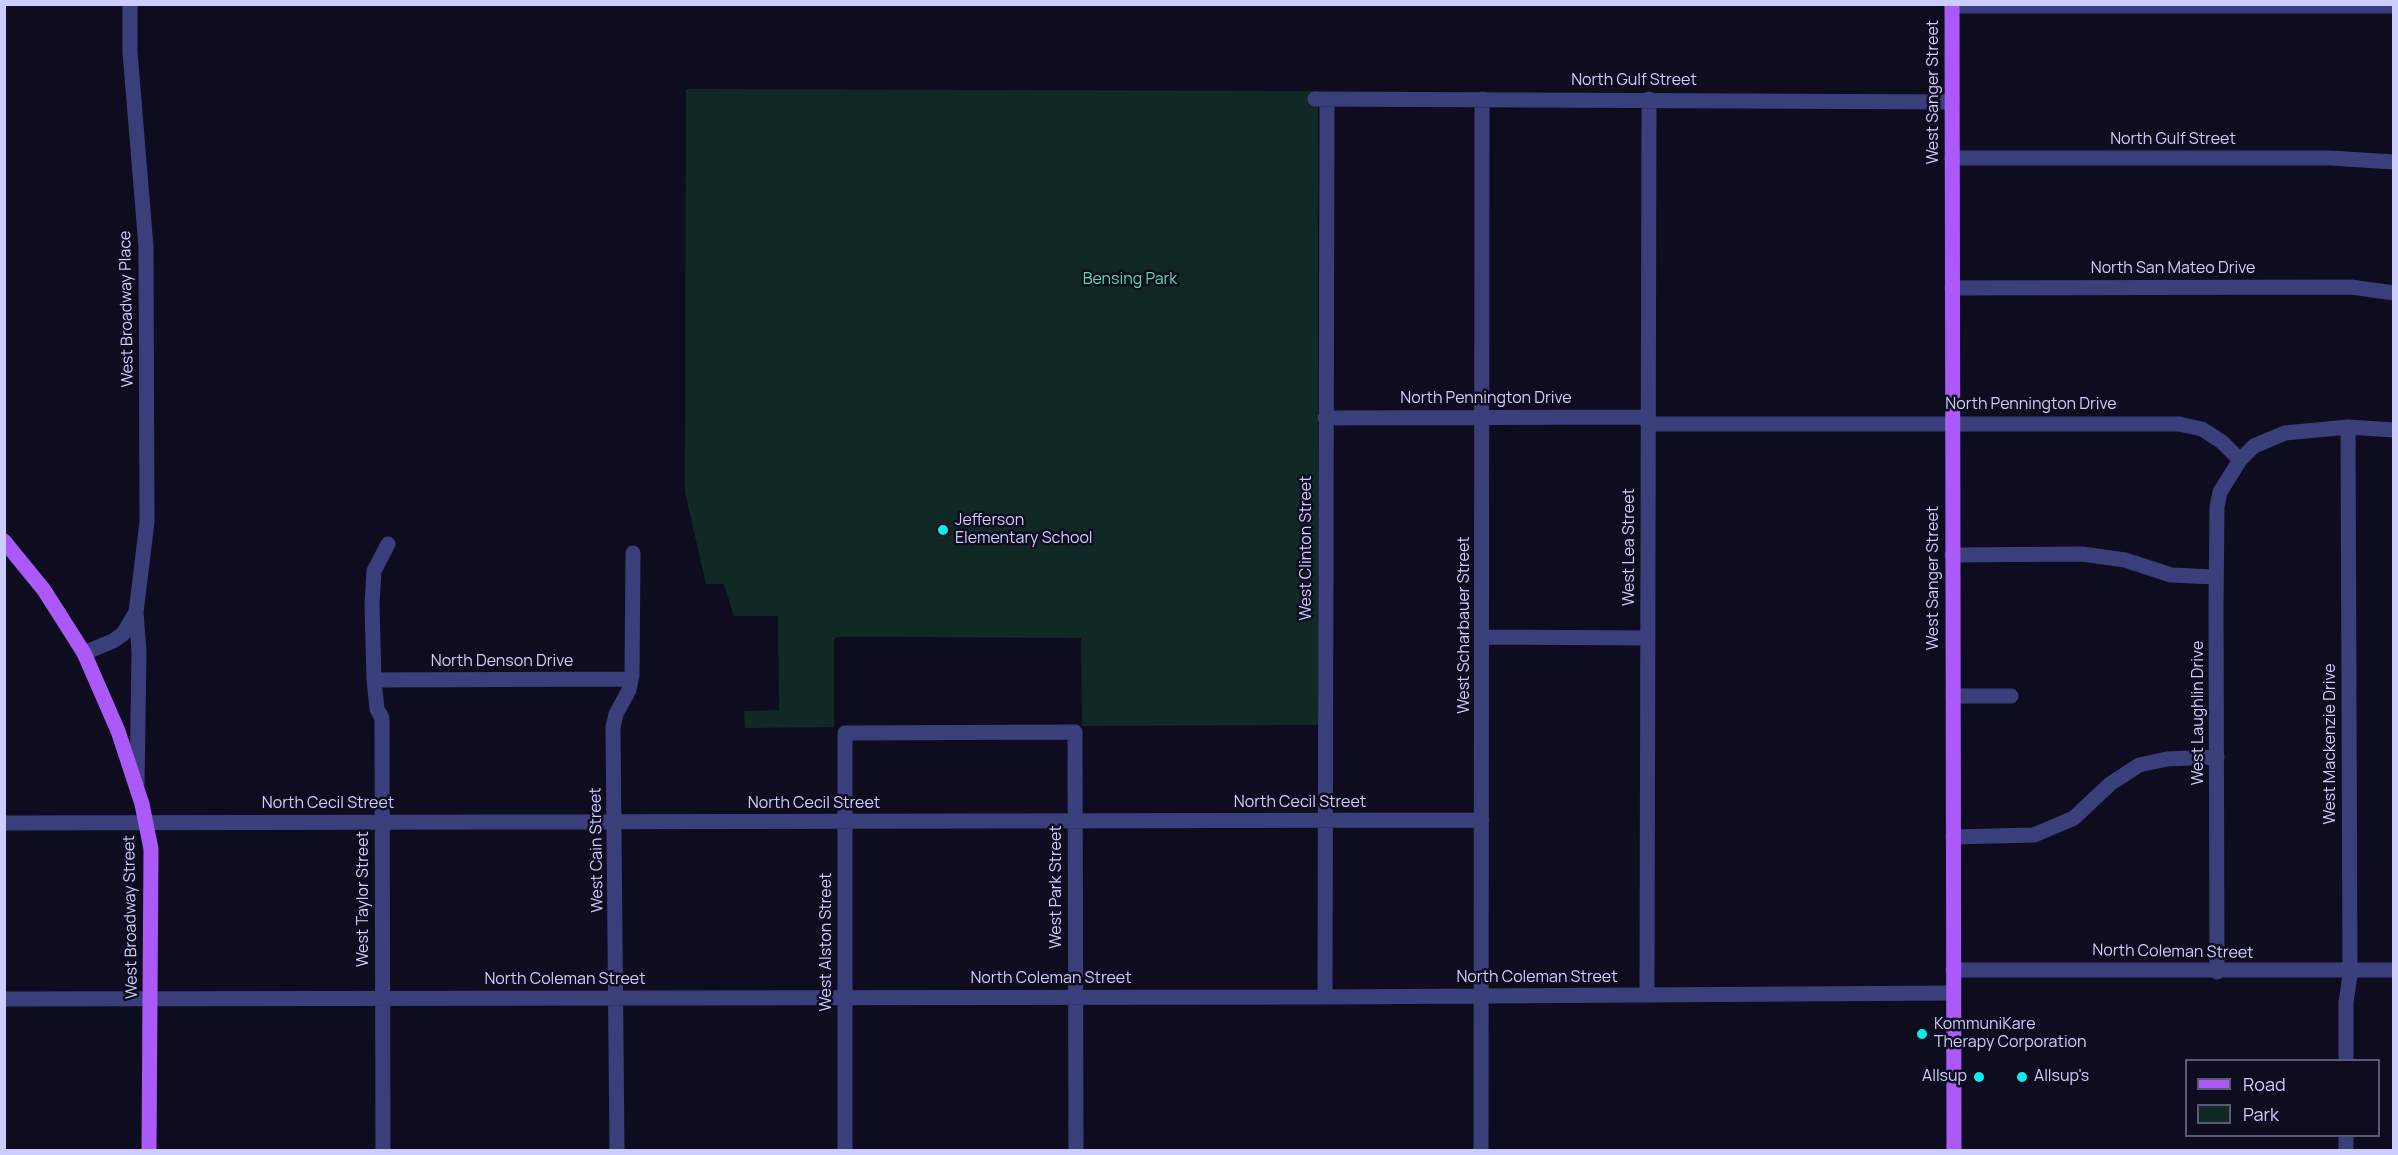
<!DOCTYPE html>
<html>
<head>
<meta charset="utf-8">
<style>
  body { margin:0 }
  #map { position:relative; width:2398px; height:1155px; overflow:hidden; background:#0e0d1f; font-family:Manrope,sans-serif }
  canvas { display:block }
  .frame { position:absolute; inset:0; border:6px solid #cdcdfd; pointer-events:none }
  .legend { position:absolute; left:2185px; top:1059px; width:195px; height:78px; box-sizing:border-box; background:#0e0d1f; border:2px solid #5a5a78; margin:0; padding:8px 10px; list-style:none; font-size:18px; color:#cdcdfd }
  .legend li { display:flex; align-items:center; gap:12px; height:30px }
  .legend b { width:30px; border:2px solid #5a5a78 }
</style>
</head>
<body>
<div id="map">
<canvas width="2398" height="1155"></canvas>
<div class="frame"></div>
<ul class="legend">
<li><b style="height:8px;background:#ab59f9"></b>Road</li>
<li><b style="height:16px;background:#112925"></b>Park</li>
</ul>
</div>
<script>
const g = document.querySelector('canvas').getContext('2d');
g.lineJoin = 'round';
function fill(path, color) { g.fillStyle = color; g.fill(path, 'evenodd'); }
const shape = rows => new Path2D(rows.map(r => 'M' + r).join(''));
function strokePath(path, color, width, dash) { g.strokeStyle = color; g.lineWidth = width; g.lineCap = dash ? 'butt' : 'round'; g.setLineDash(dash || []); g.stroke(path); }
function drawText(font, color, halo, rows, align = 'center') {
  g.font = font + ' Manrope,sans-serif'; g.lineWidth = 5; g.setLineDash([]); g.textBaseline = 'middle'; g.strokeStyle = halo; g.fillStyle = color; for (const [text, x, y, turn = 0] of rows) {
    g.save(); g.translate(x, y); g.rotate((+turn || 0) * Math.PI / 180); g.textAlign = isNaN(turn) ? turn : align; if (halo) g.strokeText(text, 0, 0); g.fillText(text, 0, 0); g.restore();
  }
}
const green = shape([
  [686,89,1318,91,1318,725,1082,726,1081,638,898,637,837,637,834,640,834,727,745,728,744,711,779,710,778,616,734,616,724,584,706,584,685,492]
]);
const minor = shape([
  [1952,6,2394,6],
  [1315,99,1952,102],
  [1952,158,2331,158,2394,162],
  [1952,288,2351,287,2394,293],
  [1325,418,1648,417],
  [1648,424,2179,424,2202,429,2222,442,2240,460],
  [1952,555,2082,554,2125,560,2171,575,2216,577],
  [136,612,139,652,137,786],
  [1483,637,1648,638],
  [84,653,113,641,123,634,136,612,147,522,146,247,130,52,130,4],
  [374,680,631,679],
  [1953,696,2011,696],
  [4,823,1482,820],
  [1953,837,2034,835,2074,818,2110,784,2139,765,2167,759,2217,757],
  [1953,970,2394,970],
  [2217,972,2216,607,2217,507,2220,492,2240,460,2254,446,2285,433,2348,427,2394,430],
  [1647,995,1649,99],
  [1325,997,1327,99],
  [4,999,1325,997,1953,993],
  [2346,1060,2346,1003,2350,975,2348,427],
  [2346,1136,2346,1150],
  [383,1150,382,718,377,709,374,680,372,604,374,571,388,544],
  [617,1150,613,727,616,714,629,690,632,675,633,553],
  [845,1150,845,733,1075,732,1076,1150],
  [1481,1150,1482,99]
]);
const major = shape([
  [1952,4,1954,1150],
  [4,541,44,590,84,653,118,731,142,804,151,849,149,1150]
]);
const markers = [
  [943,530,6,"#09edeb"],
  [1922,1034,6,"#09edeb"],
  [1979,1077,6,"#09edeb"],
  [2022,1077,6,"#09edeb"]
];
const streetNames = [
  ["North Gulf Street",1634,81],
  ["West Sanger Street",1934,92,-90],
  ["North Gulf Street",2173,140],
  ["North San Mateo Drive",2173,269],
  ["West Broadway Place",127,309,-91],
  ["North Pennington Drive",1486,399],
  ["North Pennington Drive",2031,405],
  ["West Lea Street",1630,547,-90],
  ["West Clinton Street",1307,548,-90],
  ["West Sanger Street",1934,578,-90],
  ["West Scharbauer Street",1465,625,-90],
  ["North Denson Drive",502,662],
  ["West Laughlin Drive",2199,713,-90],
  ["West Mackenzie Drive",2331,744,-90],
  ["North Cecil Street",1300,803],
  ["North Cecil Street",328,804],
  ["North Cecil Street",814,804],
  ["West Cain Street",597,850,-91],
  ["West Park Street",1057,887,-90],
  ["West Taylor Street",364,899,-90],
  ["West Broadway Street",131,917,-91],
  ["West Alston Street",827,942,-90],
  ["North Coleman Street",2173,952,1],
  ["North Coleman Street",1537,978],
  ["North Coleman Street",1051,979],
  ["North Coleman Street",565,980]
];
const parkNames = [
  ["Bensing Park",1130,280]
];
const poiNames = [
  ["Jefferson",955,521],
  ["Elementary School",955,539],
  ["KommuniKare",1934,1025],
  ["Therapy Corporation",1934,1043],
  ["Allsup",1967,1077,"right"],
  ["Allsup's",2034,1077]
];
fill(green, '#112925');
strokePath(minor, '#3a3f7c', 15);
strokePath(major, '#ab59f9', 15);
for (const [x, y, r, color] of markers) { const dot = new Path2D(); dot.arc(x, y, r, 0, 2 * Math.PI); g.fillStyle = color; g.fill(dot); strokePath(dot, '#0e0d1f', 2); }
drawText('16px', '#cdcdfd', '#0e0d1f', streetNames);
drawText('16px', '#5ddaad', '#0e0d1f', parkNames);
drawText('16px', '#cdcdfd', '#0e0d1f', poiNames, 'left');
</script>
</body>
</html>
